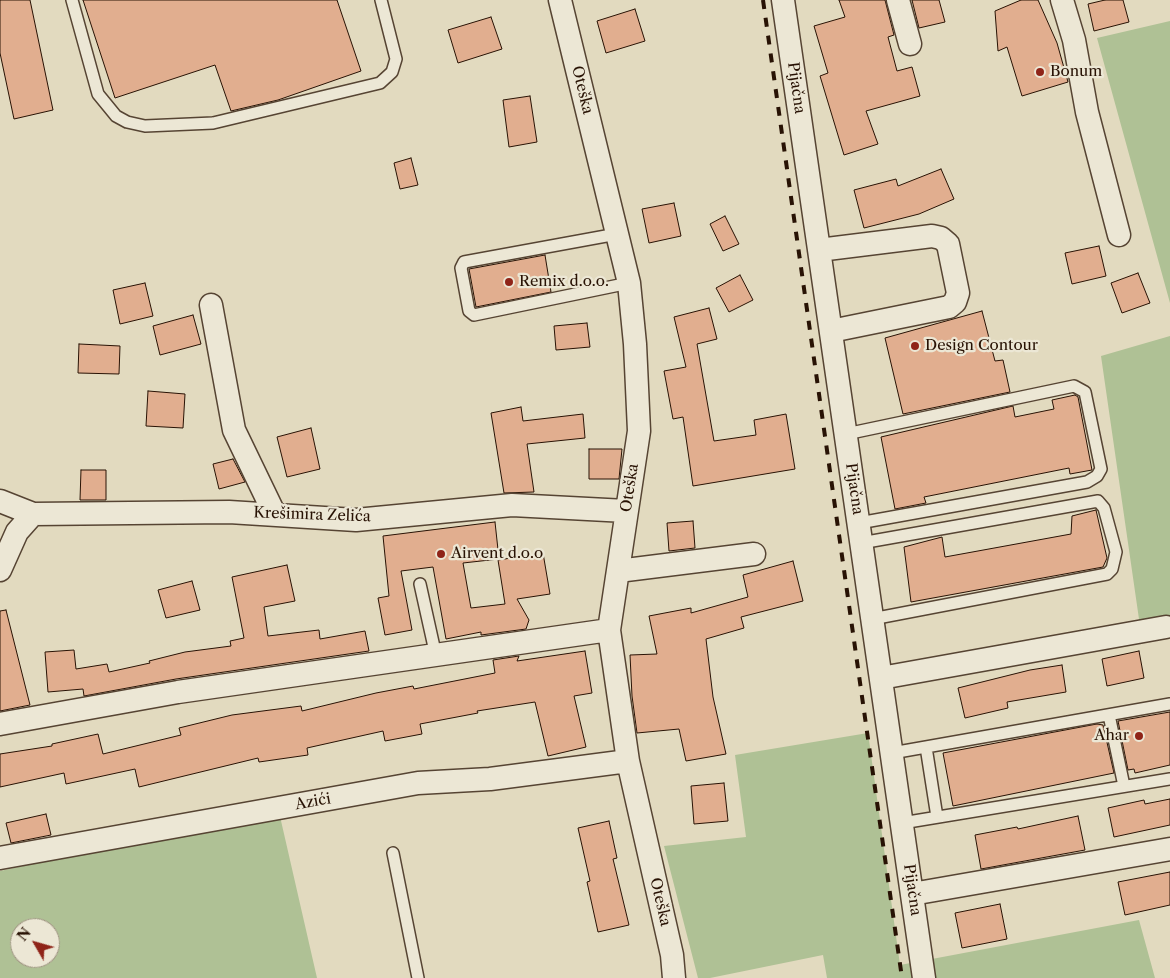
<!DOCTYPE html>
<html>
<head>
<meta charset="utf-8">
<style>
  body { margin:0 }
  #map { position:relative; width:1170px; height:978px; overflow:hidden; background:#e2dabf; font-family:"Libre Caslon Text",serif }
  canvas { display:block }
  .north { position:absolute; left:10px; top:918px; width:50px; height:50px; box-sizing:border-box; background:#ece7d5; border:1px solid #9e9281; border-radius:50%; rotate:308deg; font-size:14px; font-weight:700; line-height:20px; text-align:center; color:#281204 }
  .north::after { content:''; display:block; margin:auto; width:18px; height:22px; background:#8f2418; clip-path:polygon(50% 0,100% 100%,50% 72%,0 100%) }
</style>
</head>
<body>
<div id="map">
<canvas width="1170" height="978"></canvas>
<div class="north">N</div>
</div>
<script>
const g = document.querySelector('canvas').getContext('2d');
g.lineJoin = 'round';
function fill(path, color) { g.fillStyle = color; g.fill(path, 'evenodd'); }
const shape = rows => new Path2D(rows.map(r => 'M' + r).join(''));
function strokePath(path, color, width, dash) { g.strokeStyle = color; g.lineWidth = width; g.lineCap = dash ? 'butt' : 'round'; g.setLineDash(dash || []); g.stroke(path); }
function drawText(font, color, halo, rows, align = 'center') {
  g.font = font + ' "Libre Caslon Text",serif'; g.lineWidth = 4.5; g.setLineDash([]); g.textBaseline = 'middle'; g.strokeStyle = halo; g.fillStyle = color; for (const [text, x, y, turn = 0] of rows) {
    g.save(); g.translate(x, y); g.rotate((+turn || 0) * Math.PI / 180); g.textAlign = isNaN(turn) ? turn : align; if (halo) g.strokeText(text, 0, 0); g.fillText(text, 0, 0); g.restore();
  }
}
const green = shape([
  [1170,21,1170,303,1097,38],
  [1170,336,1170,618,1140,626,1101,356],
  [868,733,900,965,1139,920,1155,978,827,978,823,955,710,978,698,978,664,846,746,837,735,755],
  [279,812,317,978,0,978,0,871],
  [20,928,50,928,50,958,20,958]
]);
const building = shape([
  [0,0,30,0,53,110,14,119,0,53,0,0],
  [83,0,337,0,361,71,278,100,231,111,215,65,115,98,83,0],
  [839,0,885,0,894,35,888,37,897,71,912,67,920,96,866,111,878,144,844,155,820,76,828,73,814,26,845,17,839,0],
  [912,0,939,0,945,22,919,28,912,0],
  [1021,0,1038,0,1057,43,1068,82,1022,96,1007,47,998,51,995,11,1021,0],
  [1105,0,1123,0,1129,22,1094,31,1088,4,1105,0],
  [635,9,645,41,606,53,597,21,635,9],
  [491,17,502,49,458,63,448,30,491,17],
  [530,96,537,142,509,147,503,100,530,96],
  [411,158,418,185,400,189,394,163,411,158],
  [941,169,954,199,919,214,864,228,854,190,896,179,898,186,941,169],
  [674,203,681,236,649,243,642,209,674,203],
  [725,216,739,244,723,251,710,224,725,216],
  [1099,246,1106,276,1072,284,1065,253,1099,246],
  [545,255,551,292,476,307,469,269,545,255],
  [1138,273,1150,303,1122,313,1111,283,1138,273],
  [740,275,753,300,729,312,716,288,740,275],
  [145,283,153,316,120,324,113,290,145,283],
  [709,308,717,339,697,344,714,441,756,435,754,420,786,414,795,469,693,486,683,417,673,419,664,371,686,367,674,317,709,308],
  [982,311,995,361,1003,360,1010,392,903,414,885,338,982,311],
  [193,315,201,344,160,355,153,326,193,315],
  [587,323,590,347,556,350,554,326,587,323],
  [79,344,120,346,119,374,78,373,79,344],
  [148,391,185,394,183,428,146,426,148,391],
  [1075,395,1078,397,1092,470,1070,474,1069,468,924,497,926,503,895,509,881,437,1013,406,1015,417,1054,409,1052,400,1075,395],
  [521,407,523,421,583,414,585,438,527,444,534,492,504,493,491,413,521,407],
  [311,428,320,469,287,477,277,437,311,428],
  [589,449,622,449,619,479,589,479,589,449],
  [233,459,245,482,219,489,213,464,233,459],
  [81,470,106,470,106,500,80,500,81,470],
  [1096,510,1107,558,1103,567,911,602,904,547,942,537,945,557,1071,534,1072,516,1096,510],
  [693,521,695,548,669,551,667,523,693,521],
  [495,522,499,559,463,563,471,608,505,604,498,560,543,553,550,594,517,599,529,620,526,629,481,635,481,632,446,639,433,567,401,571,412,630,385,635,378,598,389,596,383,536,495,522],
  [793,561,803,601,741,617,744,628,706,639,713,697,726,754,686,761,679,729,637,733,632,696,630,655,657,654,649,616,691,608,691,613,748,597,743,575,793,561],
  [287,565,295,601,264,607,268,636,319,630,320,639,365,631,369,651,176,679,84,696,83,689,48,692,45,652,74,650,76,669,107,664,109,672,150,663,149,661,185,652,231,646,230,641,244,638,232,577,287,565],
  [192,581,200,610,166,618,158,590,192,581],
  [6,610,30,705,0,711,0,611,6,610],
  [585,651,592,693,574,696,586,747,548,756,535,702,477,711,478,713,420,724,422,734,385,741,383,731,307,748,308,755,259,762,258,758,139,787,135,769,66,784,64,773,0,787,0,754,52,746,52,744,98,734,103,754,181,735,179,728,232,715,301,706,302,711,376,693,413,686,414,689,495,673,493,660,519,656,517,661,585,651],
  [1139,651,1144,678,1107,686,1102,659,1139,651],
  [1062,665,1066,692,1007,702,1008,708,965,718,958,688,1030,670,1062,665],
  [1170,712,1170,765,1135,773,1134,769,1128,770,1118,721,1170,712],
  [1097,724,1103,725,1114,773,953,806,943,753,1097,724],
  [724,783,728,821,694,824,691,786,724,783],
  [1170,799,1170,825,1114,837,1108,808,1144,800,1145,804,1170,799],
  [46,814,51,835,11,843,6,823,46,814],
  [1078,816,1085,850,981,869,975,835,1017,827,1018,829,1078,816],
  [609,821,617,858,613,859,629,925,598,932,587,882,590,881,578,828,609,821],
  [1170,872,1170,905,1125,915,1118,882,1170,872],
  [1000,904,1007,939,962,948,955,913,1000,904]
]);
const service = shape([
  [72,0,98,94,116,116,127,122,145,126,213,123,380,83,392,72,396,59,381,0],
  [617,234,464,262,461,268,469,311,474,315,629,283],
  [846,434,1074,386,1085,392,1101,469,1097,476,1087,482,859,523],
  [861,543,1098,501,1104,508,1116,552,1112,569,1107,574,872,619],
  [420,584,436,656],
  [1109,715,1124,786],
  [926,747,937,817],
  [892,753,1170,704],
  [902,823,1170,779],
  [393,853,418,978]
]);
const minor = shape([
  [560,0,629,283,635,344,639,431,609,630,628,761,672,955,674,978],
  [783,0,924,978],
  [898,0,910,44],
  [1062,0,1074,40,1087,112,1119,235],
  [819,250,932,236,941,238,948,244,958,293,955,302,949,307,831,331],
  [211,305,234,430,274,513],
  [0,501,33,514,229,512,356,520,512,505,626,511],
  [0,570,17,532,33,514],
  [618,571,754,554],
  [881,678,1166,627],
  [0,724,178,692,609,630],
  [0,858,418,783,490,779,628,761],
  [912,894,1170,849]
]);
const rail = shape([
  [763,0,902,978]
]);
const markers = [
  [1040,72,5,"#8f2418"],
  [509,282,5,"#8f2418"],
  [915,346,5,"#8f2418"],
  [441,554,5,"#8f2418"],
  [1139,736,5,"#8f2418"]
];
const poiNames = [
  ["Bonum",1050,72],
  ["Remix d.o.o.",519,282],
  ["Design Contour",925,346],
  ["Airvent d.o.o",451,554],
  ["Ahar",1129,736,"right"]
];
const streetNames = [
  ["Pijačna",796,88,82],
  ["Oteška",582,90,76],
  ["Oteška",630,488,-81],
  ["Pijačna",854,489,82],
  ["Krešimira Zelića",312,515,2],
  ["Azići",313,802,-10],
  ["Pijačna",912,890,82],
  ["Oteška",660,902,77]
];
fill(green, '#afc195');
fill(building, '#e1ae8f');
strokePath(building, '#281204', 1);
strokePath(service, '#564433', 14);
strokePath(minor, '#564433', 25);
strokePath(service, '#ece7d5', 11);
strokePath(minor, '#ece7d5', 22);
strokePath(rail, '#281204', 4, [9, 9]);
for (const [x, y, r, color] of markers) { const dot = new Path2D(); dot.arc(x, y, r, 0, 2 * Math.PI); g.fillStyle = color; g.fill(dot); strokePath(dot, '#ece7d5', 2); }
drawText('15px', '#281204', '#ece7d5', poiNames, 'left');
drawText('15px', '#281204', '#ece7d5', streetNames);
</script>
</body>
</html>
